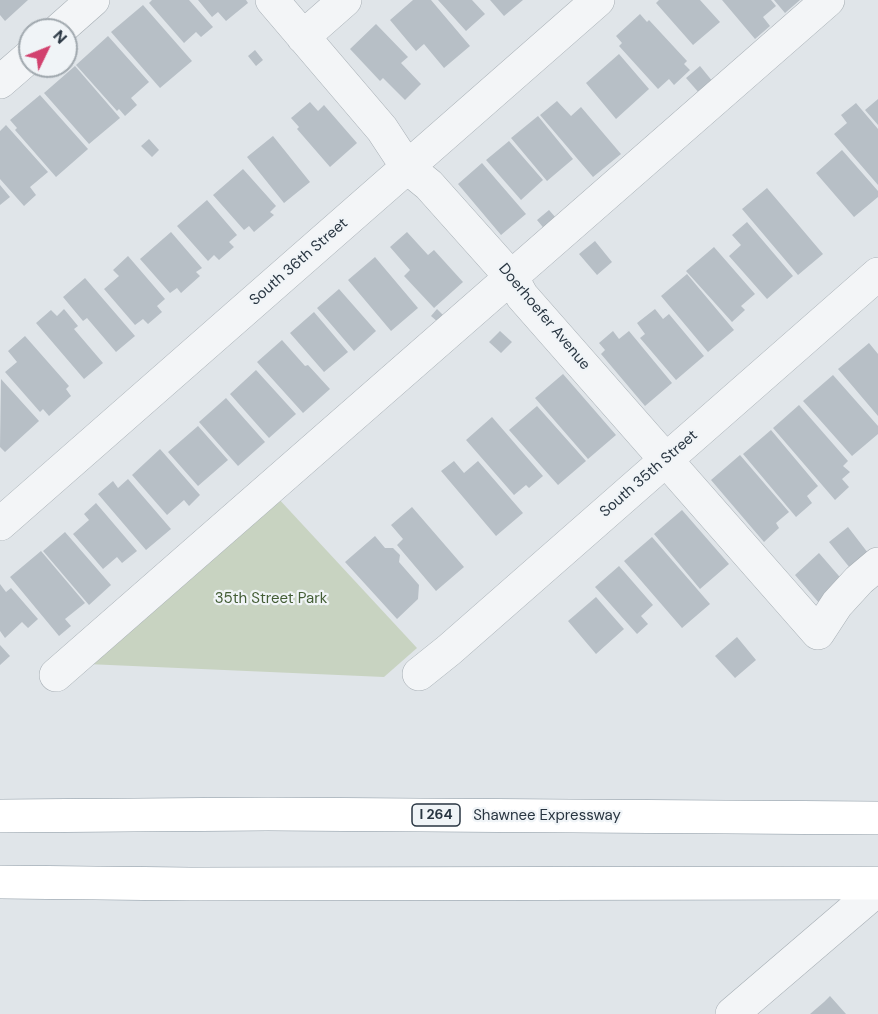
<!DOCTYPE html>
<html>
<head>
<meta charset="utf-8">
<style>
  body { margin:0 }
  #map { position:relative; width:878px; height:1014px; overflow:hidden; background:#e0e5e9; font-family:"DM Sans",sans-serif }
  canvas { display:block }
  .north { position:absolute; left:18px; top:18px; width:60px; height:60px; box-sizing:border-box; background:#f0f4f7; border:2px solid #a0a8ae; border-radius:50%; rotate:47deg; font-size:16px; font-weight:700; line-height:24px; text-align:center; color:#283541 }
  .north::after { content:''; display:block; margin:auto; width:21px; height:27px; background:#d2416e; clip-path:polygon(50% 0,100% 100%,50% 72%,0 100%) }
</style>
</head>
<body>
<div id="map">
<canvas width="878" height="1014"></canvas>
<div class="north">N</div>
</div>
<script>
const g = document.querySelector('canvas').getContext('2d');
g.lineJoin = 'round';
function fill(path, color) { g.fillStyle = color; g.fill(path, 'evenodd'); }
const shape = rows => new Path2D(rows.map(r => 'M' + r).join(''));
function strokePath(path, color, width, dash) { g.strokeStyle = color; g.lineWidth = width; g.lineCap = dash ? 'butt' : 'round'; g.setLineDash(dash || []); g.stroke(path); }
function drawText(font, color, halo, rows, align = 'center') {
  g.font = font + ' "DM Sans",sans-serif'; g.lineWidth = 4.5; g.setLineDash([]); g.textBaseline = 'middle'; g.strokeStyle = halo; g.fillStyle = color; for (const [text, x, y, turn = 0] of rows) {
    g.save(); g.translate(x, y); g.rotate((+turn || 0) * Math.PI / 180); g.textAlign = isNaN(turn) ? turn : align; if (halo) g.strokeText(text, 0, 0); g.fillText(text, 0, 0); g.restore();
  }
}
const green = shape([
  [277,497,417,648,384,677,87,664]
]);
const building = shape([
  [0,0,28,0,5,21,0,15],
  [152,0,189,0,213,27,201,37,196,32,184,43,149,3],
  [198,0,246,0,248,3,226,21,218,12,212,17],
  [413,0,431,0,470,46,444,68,424,44,416,51,390,20],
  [438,0,472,0,485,14,466,31],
  [490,0,523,0,504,16],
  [659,0,700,0,720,22,693,45,656,3],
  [722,0,771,0,776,6,763,17,770,26,755,39],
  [774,0,800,0,785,13],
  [143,5,192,61,160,88,111,32],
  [640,14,647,22,649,20,687,61,684,64,690,70,674,85,669,79,658,89,619,46,622,43,616,36],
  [376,24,408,57,401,63,421,84,405,100,383,78,380,81,350,49],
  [108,36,149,82,131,98,137,105,125,116,119,109,117,111,76,65],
  [255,50,263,60,256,66,248,56],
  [619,54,649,89,616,119,586,83],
  [75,66,120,118,89,144,44,93],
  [700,66,713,82,700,94,686,78],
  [40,95,88,149,56,177,15,130,17,128,10,120],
  [878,99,878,125,865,110],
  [557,101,571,116,581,107,621,154,593,177,540,115],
  [310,102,318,111,324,105,357,143,330,167,297,129,299,127,291,118],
  [856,103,878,129,878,185,834,134,847,123,841,115],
  [538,116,573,159,547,181,511,138],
  [6,125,48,172,30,187,36,195,24,206,0,179,0,131],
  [273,136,310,182,284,203,247,157],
  [149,139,159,150,152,157,141,146],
  [509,141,543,180,521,200,486,160],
  [842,150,878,191,878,197,854,217,816,173],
  [482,163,526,214,501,235,458,184],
  [243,169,276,206,270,212,274,215,254,232,249,226,244,230,213,195],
  [0,185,10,197,0,205],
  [767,188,823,254,798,275,742,209],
  [207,200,237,235,229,242,234,247,219,260,214,255,208,261,177,226],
  [549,210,564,227,551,237,537,220],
  [747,222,793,276,767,299,729,256,741,245,732,235],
  [171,232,202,268,196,272,200,276,181,293,177,288,170,293,140,259],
  [407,232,428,255,434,250,463,282,434,308,404,276,410,270,390,247],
  [595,241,612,262,597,275,579,254],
  [714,247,755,294,741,306,745,310,732,322,686,271],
  [128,256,165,299,157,306,162,312,148,324,143,319,135,325,104,289,119,276,113,270],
  [375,257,418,308,391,331,348,280],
  [687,274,734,330,708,352,661,296],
  [85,278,135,336,116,352,87,318,83,321,63,297],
  [339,289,376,331,354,351,317,308],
  [64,309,78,326,74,329,103,363,84,379,36,323,51,310,57,316],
  [437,309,445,317,439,323,431,316],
  [655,309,663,319,669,314,704,356,676,380,640,338,645,334,637,323],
  [314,312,348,352,324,372,290,333],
  [500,331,512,342,501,353,489,342],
  [613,331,619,339,629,331,672,383,645,406,601,354,605,350,599,343],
  [25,336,69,386,66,389,71,396,49,416,43,409,40,412,5,372,17,362,8,351],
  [282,340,305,366,308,365,330,389,303,413,257,362],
  [869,343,878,354,878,416,838,369],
  [256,370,296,414,269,438,230,394],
  [563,374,616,435,588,459,535,398],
  [833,375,878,426,878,434,852,456,803,401],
  [1,379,39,421,5,452,0,447],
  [226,398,265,442,238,466,199,422],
  [799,405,848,461,843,466,850,472,842,479,849,487,835,500,773,428],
  [537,406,586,461,558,485,509,430],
  [492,417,543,476,529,488,526,485,514,495,466,440],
  [198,426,228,460,198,486,168,452],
  [771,430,818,486,807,496,812,503,796,517,743,454],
  [160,449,200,495,189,506,184,500,167,515,132,475],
  [740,455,789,512,776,523,779,528,764,542,711,480],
  [454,461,464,473,478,461,523,513,496,536,441,471],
  [128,479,171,529,146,550,98,494,113,481,118,488],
  [96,503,137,551,122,563,117,557,103,569,73,534,89,520,84,514],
  [412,507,464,567,436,591,397,545,403,539,391,525],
  [682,510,729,564,700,589,654,534],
  [848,527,868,553,850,568,829,542],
  [65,532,111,585,89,605,43,551],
  [375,536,385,548,393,548,400,555,399,562,419,585,418,599,397,619,345,562],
  [652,537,710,604,682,628,624,561],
  [41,551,85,603,65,619,71,626,59,636,10,577],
  [819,553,845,583,820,604,795,575],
  [619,566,653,605,641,616,648,624,637,634,595,587],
  [0,584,6,592,11,588,38,619,28,628,22,622,5,638,0,631],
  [596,597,624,629,596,654,568,621],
  [737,637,756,660,735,678,715,656],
  [0,645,10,656,0,665],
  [830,996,846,1014,810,1014,824,1002]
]);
const minor = shape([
  [272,0,382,129,407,167,429,185,512,278,522,296,818,633,837,604,859,580,878,564],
  [59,30,93,0],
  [303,37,345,0],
  [0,82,30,56],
  [0,524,598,0],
  [419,674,449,650,878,274],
  [56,675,828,0],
  [732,1014,878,889]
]);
const highway = shape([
  [0,816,268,814,878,818],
  [0,882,191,884,878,883]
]);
const shields = [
  [436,815,48]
];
const shieldNames = [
  ["I 264",436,815]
];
const streetNames = [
  ["South 36th Street",299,262,-41],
  ["Doerhoefer Avenue",544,317,50],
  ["South 35th Street",649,474,-41],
  ["Shawnee Expressway",547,816]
];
const parkNames = [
  ["35th Street Park",271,599]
];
fill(green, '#c8d3c1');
fill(building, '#b7bfc6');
strokePath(minor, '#a5adb3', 34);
strokePath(highway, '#8795a0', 34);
strokePath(minor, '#f3f5f7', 33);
strokePath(highway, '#fff', 33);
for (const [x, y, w] of shields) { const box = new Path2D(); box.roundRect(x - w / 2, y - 11, w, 22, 4.5); g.fillStyle = '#f0f4f7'; g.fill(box); strokePath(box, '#283541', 1.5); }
drawText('bold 14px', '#283541', null, shieldNames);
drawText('15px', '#283541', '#f0f4f7', streetNames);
drawText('15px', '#435d35', '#f0f4f7', parkNames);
</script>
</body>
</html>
